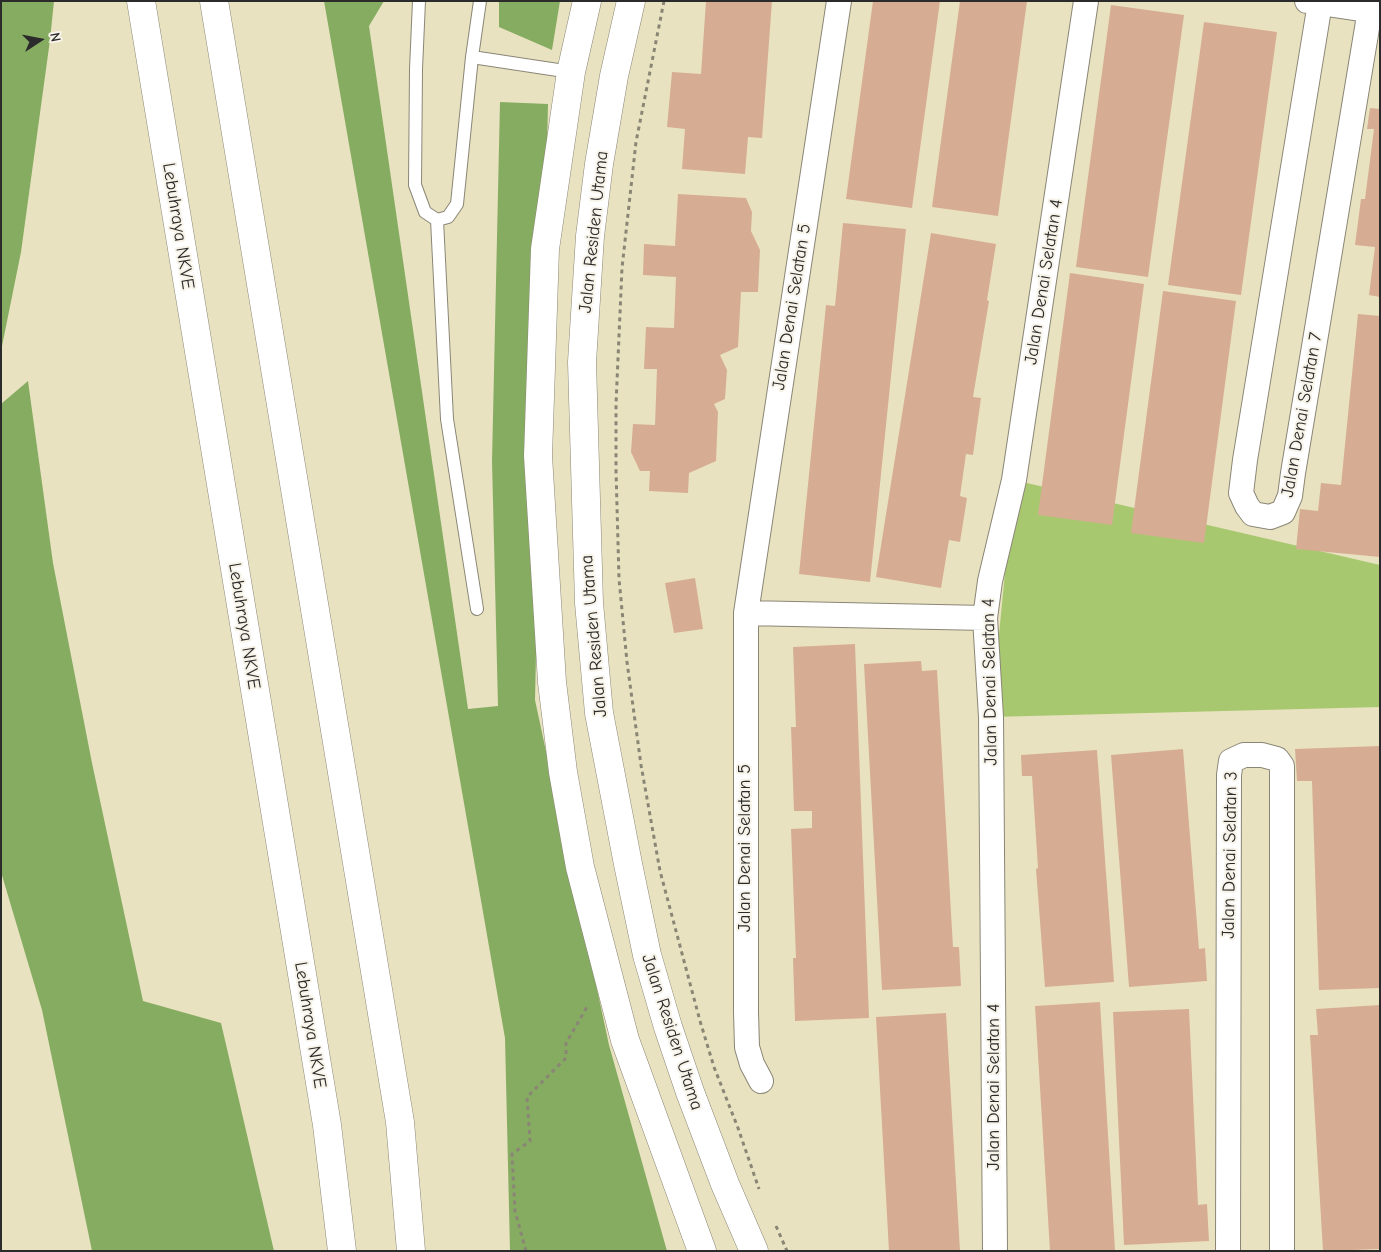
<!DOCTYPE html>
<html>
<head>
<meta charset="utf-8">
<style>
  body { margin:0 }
  #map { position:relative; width:1381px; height:1252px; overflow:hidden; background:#e9e2c1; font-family:"Comic Neue",sans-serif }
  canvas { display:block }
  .frame { position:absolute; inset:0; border:2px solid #2b2b2b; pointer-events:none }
  .north { position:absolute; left:15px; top:15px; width:50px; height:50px; -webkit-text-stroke:4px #f7f3e8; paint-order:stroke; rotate:79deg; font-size:14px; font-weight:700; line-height:20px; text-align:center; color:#2b2b2b }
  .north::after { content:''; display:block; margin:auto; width:18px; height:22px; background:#2b2b2b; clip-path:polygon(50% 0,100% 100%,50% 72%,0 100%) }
</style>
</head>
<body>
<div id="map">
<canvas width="1381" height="1252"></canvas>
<div class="frame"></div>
<div class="north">N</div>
</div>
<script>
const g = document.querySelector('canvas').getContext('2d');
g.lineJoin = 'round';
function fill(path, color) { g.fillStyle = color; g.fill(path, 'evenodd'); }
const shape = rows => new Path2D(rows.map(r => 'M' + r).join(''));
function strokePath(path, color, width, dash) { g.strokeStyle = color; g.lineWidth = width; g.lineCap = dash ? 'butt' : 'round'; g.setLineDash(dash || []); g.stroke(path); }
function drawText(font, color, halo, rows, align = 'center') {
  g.font = font + ' "Comic Neue",sans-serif'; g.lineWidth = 4; g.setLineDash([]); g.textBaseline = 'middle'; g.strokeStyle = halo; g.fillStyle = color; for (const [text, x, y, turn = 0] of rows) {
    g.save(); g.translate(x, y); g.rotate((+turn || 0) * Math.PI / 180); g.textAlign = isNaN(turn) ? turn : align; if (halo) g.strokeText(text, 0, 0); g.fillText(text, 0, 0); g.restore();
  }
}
const green = shape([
  [1014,480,1380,565,1380,707,991,717]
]);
const forest = shape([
  [1,1,54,1,50,40,21,252,1,351],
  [324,1,384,1,369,26,468,709,498,706,492,461,500,102,548,104,535,700,609,1045,667,1251,510,1251,505,1038],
  [499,1,560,1,552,50,499,27],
  [28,381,53,563,92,763,143,1001,221,1023,274,1251,92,1251,42,1010,1,872,1,404]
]);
const building = shape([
  [706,1,772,1,762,138,748,137,745,174,682,169,685,129,667,127,672,72,701,74],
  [873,1,940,1,912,208,846,199],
  [960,1,1027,1,998,216,932,207],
  [1111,5,1184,15,1148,277,1076,267],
  [1204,22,1277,32,1241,295,1168,285],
  [1370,108,1380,109,1380,297,1369,295,1375,247,1355,245,1361,199,1365,199,1374,129,1367,129],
  [678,194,746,198,752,212,751,231,760,250,758,292,741,292,738,347,720,355,727,370,725,399,714,404,718,412,716,461,689,473,688,493,649,491,650,471,640,471,631,452,633,424,655,425,657,369,644,369,646,327,674,328,676,277,643,275,644,244,675,246],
  [843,223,906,229,870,582,799,574,826,305,835,306],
  [931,233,996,244,987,300,989,301,973,397,981,398,973,455,966,454,960,496,967,498,960,542,949,540,941,588,876,577],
  [1070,273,1144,284,1112,525,1038,515],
  [1163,291,1236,301,1204,543,1131,533],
  [1358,314,1380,316,1380,557,1296,549,1300,509,1318,511,1321,483,1341,485],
  [695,578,703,629,674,633,665,583],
  [855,644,869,1018,795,1021,793,958,796,958,791,829,812,828,812,811,794,811,791,727,796,727,793,647],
  [921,661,922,671,937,670,953,947,959,947,961,986,882,990,864,664],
  [1380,746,1380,988,1319,990,1312,781,1297,781,1295,749],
  [1183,749,1199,949,1205,948,1207,981,1129,987,1111,755],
  [1097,750,1114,982,1045,987,1036,869,1038,868,1032,776,1022,776,1021,755],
  [1100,1002,1115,1250,1050,1251,1035,1006],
  [1380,1005,1380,1249,1323,1251,1310,1035,1318,1035,1316,1009],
  [1189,1009,1198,1205,1207,1204,1209,1241,1124,1245,1113,1012],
  [946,1013,960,1251,889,1251,876,1017]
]);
const path = shape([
  [664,1,636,142,622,268,616,404,616,470,619,579,627,662,641,765,660,871,700,1021,714,1067,738,1128,759,1189],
  [776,1226,787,1251],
  [526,1251,515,1211,512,1154,530,1141,527,1097,566,1058,566,1043,587,1007]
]);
const lane = shape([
  [419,1,416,69,415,185,425,212,437,220,448,217,457,204,472,57,480,1],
  [472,57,571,72],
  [437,220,447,419,477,609]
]);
const street = shape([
  [1307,1,1380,12],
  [1320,3,1245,460,1241,493,1247,506,1253,514,1270,517,1283,512,1290,496,1293,473,1370,10],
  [746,613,985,618],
  [761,1081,752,1064,747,1047,746,1012,746,613,839,1],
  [995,1251,991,717,985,618,990,581,1014,480,1086,1],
  [1228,1251,1229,775,1231,761,1244,755,1262,755,1277,759,1282,766,1282,1251]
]);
const secondary = shape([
  [587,1,571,72,545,249,538,456,552,682,563,772,580,867,625,1040,702,1251],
  [631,1,614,76,599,164,590,236,582,362,589,603,599,713,628,864,647,955,668,1027,690,1092,725,1184,754,1251]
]);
const highway = shape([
  [141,1,327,1125,342,1251],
  [214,1,400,1122,411,1251]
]);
const streetNames = [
  ["Lebuhraya NKVE",178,226,81],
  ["Jalan Residen Utama",594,232,-84],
  ["Jalan Denai Selatan 4",1044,282,-81],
  ["Jalan Denai Selatan 5",792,307,-81],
  ["Jalan Denai Selatan 7",1302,415,-80],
  ["Lebuhraya NKVE",244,626,81],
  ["Jalan Residen Utama",594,636,-95],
  ["Jalan Denai Selatan 4",990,682,-91],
  ["Jalan Denai Selatan 5",745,848,-90],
  ["Jalan Denai Selatan 3",1230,855,-89],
  ["Lebuhraya NKVE",310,1025,81],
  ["Jalan Residen Utama",672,1032,72],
  ["Jalan Denai Selatan 4",994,1087,-90]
];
fill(green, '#a8c870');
fill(forest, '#86ac62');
fill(building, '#d6ad92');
strokePath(lane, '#8a8676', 14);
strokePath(street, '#8a8676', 26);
strokePath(secondary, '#8a8676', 29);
strokePath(highway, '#8a8676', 29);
strokePath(path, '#8a8676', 3, [4, 4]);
strokePath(lane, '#fff', 12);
strokePath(street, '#fff', 24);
strokePath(secondary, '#fff', 28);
strokePath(highway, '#fff', 28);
drawText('18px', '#2b2b2b', '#f7f3e8', streetNames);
</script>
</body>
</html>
